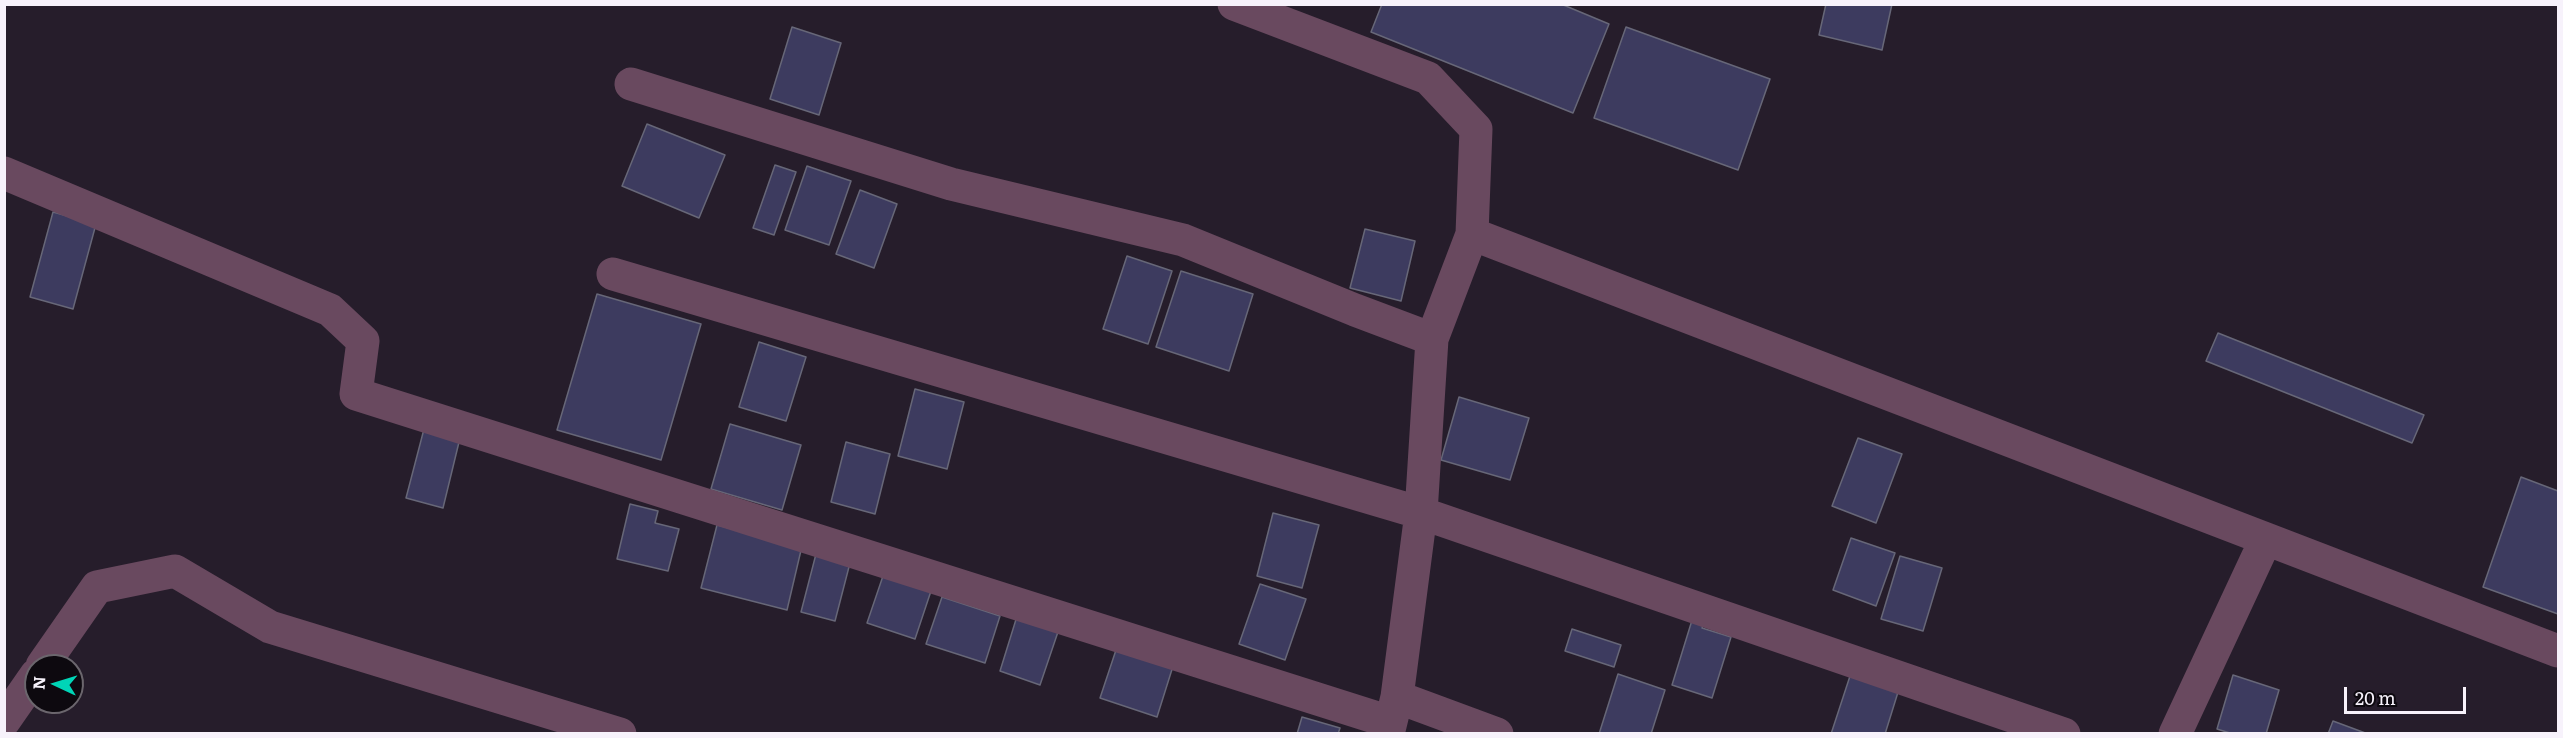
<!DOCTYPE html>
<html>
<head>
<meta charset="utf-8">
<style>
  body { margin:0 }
  #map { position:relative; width:2563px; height:738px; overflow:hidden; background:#261d2b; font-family:Literata,serif }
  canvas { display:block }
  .frame { position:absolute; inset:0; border:6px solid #f7f2fb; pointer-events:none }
  .north { position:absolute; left:24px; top:654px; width:60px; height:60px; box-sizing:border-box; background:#0d090f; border:2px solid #6b666d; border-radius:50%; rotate:274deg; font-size:16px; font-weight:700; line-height:24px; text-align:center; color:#f7f2fb }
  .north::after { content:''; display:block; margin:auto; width:21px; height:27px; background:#00d5b7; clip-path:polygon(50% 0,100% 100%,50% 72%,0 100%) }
  .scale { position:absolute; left:2344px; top:687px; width:122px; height:27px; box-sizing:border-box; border:3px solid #f7f2fb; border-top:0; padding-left:8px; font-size:18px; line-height:21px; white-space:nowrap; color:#f7f2fb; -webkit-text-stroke:4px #0d090f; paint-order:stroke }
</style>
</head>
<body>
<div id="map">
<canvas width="2563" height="738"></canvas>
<div class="frame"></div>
<div class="north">N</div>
<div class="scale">20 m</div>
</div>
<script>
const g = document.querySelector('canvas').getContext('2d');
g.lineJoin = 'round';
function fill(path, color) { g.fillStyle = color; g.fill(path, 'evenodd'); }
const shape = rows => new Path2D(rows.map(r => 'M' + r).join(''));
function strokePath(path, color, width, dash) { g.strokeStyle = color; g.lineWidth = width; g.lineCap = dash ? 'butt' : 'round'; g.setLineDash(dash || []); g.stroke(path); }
const building = shape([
  [1382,4,1561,4,1609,24,1573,113,1371,32,1382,4],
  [1826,4,1892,4,1882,50,1819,35,1826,4],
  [792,27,841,43,819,115,770,99,792,27],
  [1626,27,1770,79,1738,170,1594,118,1626,27],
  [647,124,725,155,699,218,622,186,647,124],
  [775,165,796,172,774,235,753,228,775,165],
  [807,166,851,181,829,245,785,230,807,166],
  [860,190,897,204,874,268,836,254,860,190],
  [53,212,96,224,73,309,30,297,53,212],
  [1365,229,1415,241,1401,301,1350,288,1365,229],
  [1127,256,1172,271,1148,344,1103,329,1127,256],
  [1181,271,1253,294,1229,371,1156,347,1181,271],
  [597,294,701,324,661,460,557,430,597,294],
  [2218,333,2424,415,2412,443,2206,361,2218,333],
  [759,342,806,357,786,421,739,407,759,342],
  [915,389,964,402,947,469,898,456,915,389],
  [1459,397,1529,418,1510,480,1441,460,1459,397],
  [730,424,801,445,782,510,711,489,730,424],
  [424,429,460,438,443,508,406,498,424,429],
  [1858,438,1902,454,1876,523,1832,506,1858,438],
  [846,442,890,454,875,514,831,502,846,442],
  [2521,477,2558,491,2558,614,2483,587,2521,477],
  [630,504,658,511,655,523,679,529,668,571,617,559,630,504],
  [1273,513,1319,525,1302,588,1257,576,1273,513],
  [717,525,802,546,787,610,701,588,717,525],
  [1851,538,1895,553,1876,606,1833,590,1851,538],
  [816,554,850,563,835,621,801,612,816,554],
  [1900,556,1942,568,1923,631,1881,619,1900,556],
  [884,573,932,588,915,639,867,623,884,573],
  [1260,584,1306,599,1285,660,1239,644,1260,584],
  [942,597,1000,616,985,663,926,644,942,597],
  [1018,613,1060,626,1040,685,1000,671,1018,613],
  [1693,617,1705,621,1702,628,1731,637,1712,698,1672,685,1693,617],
  [1572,629,1621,645,1614,667,1565,651,1572,629],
  [1118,644,1174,663,1157,717,1100,698,1118,644],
  [1851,673,1899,689,1885,734,1831,734,1851,673],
  [1618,674,1665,690,1651,734,1599,734,1618,674],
  [2233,675,2279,690,2266,734,2233,734,2217,729,2233,675],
  [1302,717,1340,728,1338,734,1297,734,1302,717],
  [2333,721,2368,734,2328,734,2333,721]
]);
const minor = shape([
  [1234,4,1428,78,1476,129,1472,234,1432,339,1421,513,1397,697,1388,734],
  [631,84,951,184,1183,240,1355,310,1432,339],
  [4,173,330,310,363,341,356,394,1390,722],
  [1472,234,2558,651],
  [613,274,1421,513,2064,734],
  [42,666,97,587,175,571,270,627,620,734],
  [1397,697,1497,734],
  [4,721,36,675],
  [2175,734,2266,539]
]);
fill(building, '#3d3b5f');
strokePath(building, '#676778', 1.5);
strokePath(minor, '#69495f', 33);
</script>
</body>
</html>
